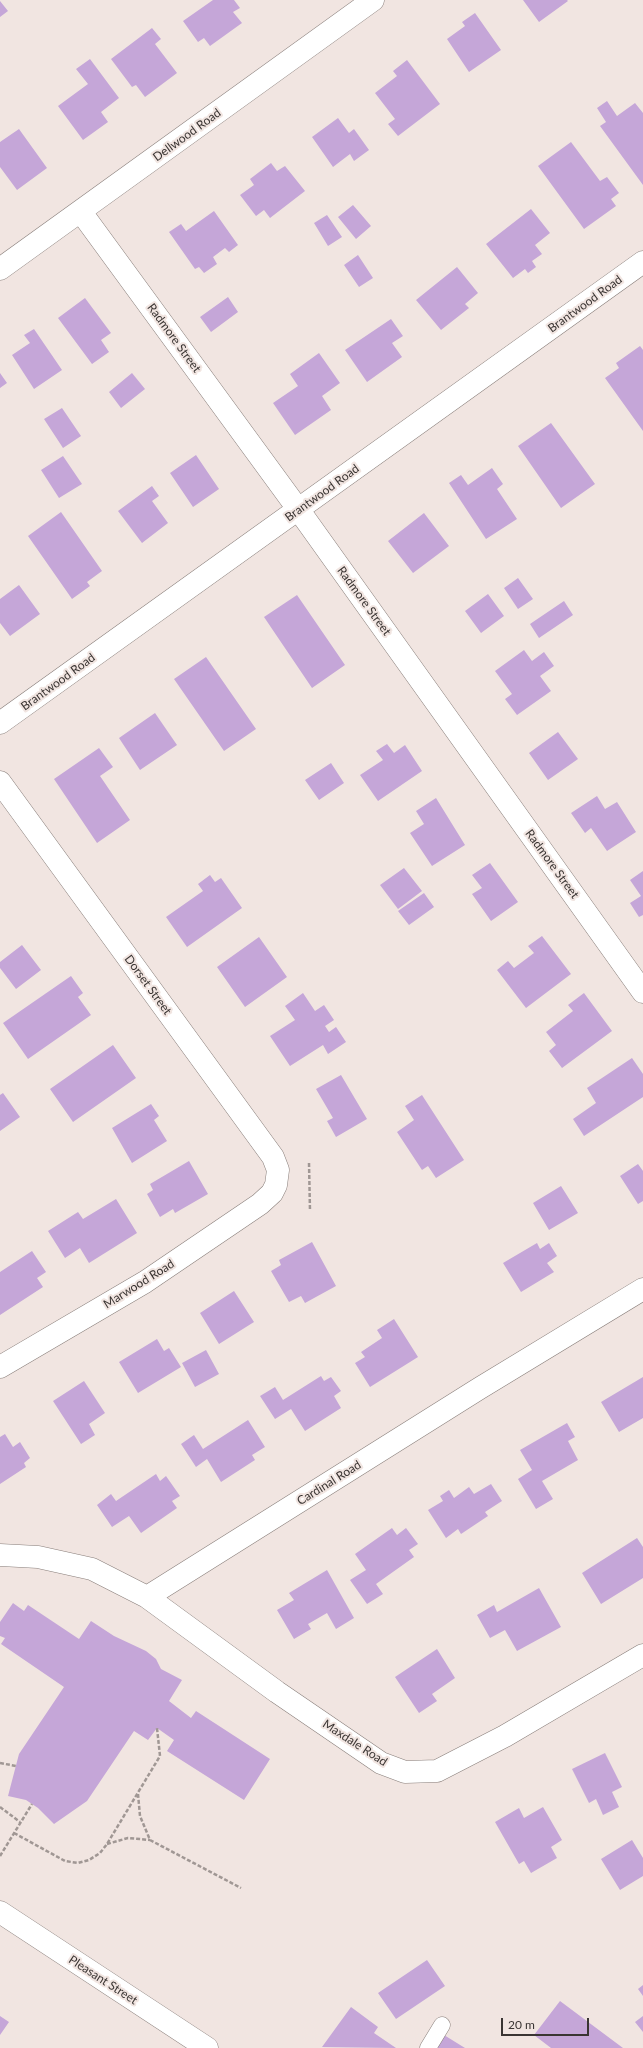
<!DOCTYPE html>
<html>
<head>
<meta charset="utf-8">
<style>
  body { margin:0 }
  #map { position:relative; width:643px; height:2048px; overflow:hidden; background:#f1e5e1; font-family:Lato,sans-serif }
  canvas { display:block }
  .scale { position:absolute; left:501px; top:2018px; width:88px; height:18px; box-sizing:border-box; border:2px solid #3a3533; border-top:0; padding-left:5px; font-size:12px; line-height:14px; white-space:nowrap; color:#3a3533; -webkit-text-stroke:3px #f1e5e1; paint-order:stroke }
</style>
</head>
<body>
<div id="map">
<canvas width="643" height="2048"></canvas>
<div class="scale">20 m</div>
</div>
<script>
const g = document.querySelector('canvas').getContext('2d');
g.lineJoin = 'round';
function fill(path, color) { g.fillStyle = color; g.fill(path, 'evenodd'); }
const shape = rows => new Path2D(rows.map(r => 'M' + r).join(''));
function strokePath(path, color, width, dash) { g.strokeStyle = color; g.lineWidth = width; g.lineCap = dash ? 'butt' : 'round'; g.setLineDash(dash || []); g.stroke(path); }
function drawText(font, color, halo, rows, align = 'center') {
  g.font = font + ' Lato,sans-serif'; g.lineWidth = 4; g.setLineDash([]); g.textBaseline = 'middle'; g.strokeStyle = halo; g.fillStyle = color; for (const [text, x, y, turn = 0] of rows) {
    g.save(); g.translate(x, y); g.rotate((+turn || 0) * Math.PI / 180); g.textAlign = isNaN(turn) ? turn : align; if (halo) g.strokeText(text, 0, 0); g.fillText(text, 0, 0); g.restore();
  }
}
const building = shape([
  [213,0,234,0,240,8,233,12,242,23,210,46,204,38,198,42,183,21],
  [523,0,567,0,568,1,539,22],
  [0,1,8,11,0,17],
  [475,13,501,50,469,72,447,39,465,26,462,22],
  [152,28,161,39,155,44,177,73,145,97,136,85,132,87,111,59],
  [90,59,119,98,101,112,108,122,83,140,58,106,88,84,76,69],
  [407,60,440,104,398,136,388,124,395,119,375,93,397,76,393,71],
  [607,101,617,116,635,103,643,113,643,185,600,126,606,122,597,108],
  [338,118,349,133,354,129,369,150,354,161,350,154,333,167,312,137],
  [19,129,47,168,17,190,0,167,0,142],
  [571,142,600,181,607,177,619,193,611,199,616,206,584,229,538,166],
  [271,163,277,171,285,166,305,191,270,218,264,210,256,216,240,195,254,185,250,179],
  [353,205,371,226,356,239,338,217],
  [531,209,550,233,535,245,542,254,532,261,536,267,528,273,525,269,513,278,486,244],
  [214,211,238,245,229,252,225,248,213,257,217,264,204,273,199,267,195,269,169,232,181,224,186,231],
  [327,215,342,237,328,246,314,223],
  [358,255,373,278,359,287,344,265],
  [457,267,478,293,465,304,469,308,441,330,416,300],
  [228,297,238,312,211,332,200,317],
  [85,298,111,333,101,340,109,352,92,364,58,318],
  [391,319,403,336,392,343,402,357,367,382,345,350],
  [34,329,62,370,34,389,12,355,30,343,24,335],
  [640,346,643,350,643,431,605,378,619,368,616,363],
  [319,353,340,383,322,396,331,410,295,435,273,403,298,386,290,374],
  [0,373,7,383,0,388],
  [132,373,145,389,121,408,109,392],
  [62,408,81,436,63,448,44,419],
  [551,423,595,484,561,508,518,446],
  [196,455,219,489,193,507,170,473],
  [63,456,82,484,59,498,41,470],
  [492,468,503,484,497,489,517,519,486,539,449,483,461,475,468,485],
  [152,486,159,496,152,501,168,523,142,543,118,511],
  [61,512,102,571,87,582,90,586,72,599,28,536],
  [424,513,449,546,413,573,388,541],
  [518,578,533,599,518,609,504,588],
  [19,585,40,614,10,636,0,623,0,599],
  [488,594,504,616,481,633,465,611],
  [297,595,345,665,312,688,264,617],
  [564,601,573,615,539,638,530,624],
  [524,650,532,661,544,652,554,666,540,676,551,691,517,715,505,699,512,694,495,671],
  [206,657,256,729,224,751,174,679],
  [155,713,177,745,140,770,119,738],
  [558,732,578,759,548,780,529,753],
  [387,744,394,753,405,745,422,771,378,801,360,775,383,760,376,751],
  [99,748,113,767,100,776,130,820,97,843,54,779],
  [331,763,344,783,319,800,305,780],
  [597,796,605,809,617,802,636,832,607,851,591,828,585,833,571,813],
  [436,798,465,845,432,866,410,833,424,824,416,811],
  [490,863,518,902,491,921,472,894,482,888,472,875],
  [404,868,422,891,398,909,380,885],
  [643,871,643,915,639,917,630,903,641,896,630,880],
  [210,875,215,882,221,878,242,908,187,947,166,917,203,891,198,884],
  [424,893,434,907,409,925,398,911],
  [542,936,571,974,526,1008,497,970,508,961,514,968,534,953,528,946],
  [259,937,287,977,245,1007,217,967],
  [22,945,41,970,16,989,0,968,0,962],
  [71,976,83,993,78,997,91,1015,28,1059,3,1023],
  [303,993,315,1011,324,1005,334,1020,325,1026,329,1032,336,1027,346,1042,328,1054,323,1045,290,1066,270,1036,295,1020,285,1006],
  [584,993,612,1031,562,1068,549,1051,556,1045,546,1032,573,1011,568,1005],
  [113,1045,136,1078,73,1122,50,1089],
  [632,1058,643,1074,643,1097,584,1136,573,1119,596,1103,587,1088],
  [341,1075,367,1119,336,1137,327,1121,333,1118,316,1089],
  [3,1093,20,1117,0,1131,0,1095],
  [422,1095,464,1160,436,1178,428,1166,422,1170,397,1132,414,1120,405,1106],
  [151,1104,159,1116,154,1120,167,1141,132,1163,112,1128],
  [189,1161,208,1194,175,1213,173,1209,160,1217,147,1194,153,1190,150,1184],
  [638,1164,643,1171,643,1201,638,1204,620,1176],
  [561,1186,578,1213,549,1230,533,1203],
  [116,1199,137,1233,89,1263,80,1248,65,1258,48,1231,78,1212,83,1219],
  [312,1242,336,1286,305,1303,301,1296,289,1302,271,1271,281,1265,279,1260],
  [537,1243,540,1249,549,1243,557,1256,547,1263,554,1272,521,1292,503,1263],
  [32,1251,46,1272,37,1278,43,1287,0,1315,0,1272],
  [234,1291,254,1322,219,1344,200,1313],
  [394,1319,418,1357,370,1387,355,1363,365,1357,361,1352,382,1338,377,1330],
  [157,1339,164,1351,169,1348,181,1367,138,1393,119,1362],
  [206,1350,219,1374,195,1387,182,1363],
  [321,1376,324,1381,331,1377,341,1391,334,1396,341,1408,305,1431,291,1409,275,1419,260,1396,275,1387,283,1400],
  [643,1377,643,1418,619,1432,601,1402],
  [84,1381,105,1413,89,1424,95,1435,81,1444,53,1401],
  [248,1420,265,1447,252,1455,255,1460,221,1482,207,1459,196,1467,181,1444,194,1435,203,1449],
  [567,1423,575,1437,568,1441,578,1460,542,1481,553,1499,536,1509,518,1479,532,1470,520,1450],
  [5,1434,13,1447,20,1442,30,1458,24,1463,26,1467,0,1484,0,1437],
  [156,1474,160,1481,166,1476,180,1496,172,1501,177,1508,141,1533,129,1516,112,1527,97,1505,111,1494,116,1501],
  [491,1484,502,1501,485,1512,488,1516,461,1534,458,1529,446,1538,428,1510,443,1501,440,1496,449,1490,454,1498,469,1487,474,1494],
  [392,1528,397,1535,406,1528,418,1544,409,1550,414,1557,376,1584,383,1594,367,1604,350,1580,366,1570,355,1554],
  [637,1538,643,1547,643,1578,601,1604,582,1573],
  [327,1570,354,1618,336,1629,327,1613,308,1624,311,1629,294,1639,277,1610,294,1600,289,1593],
  [539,1588,561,1627,517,1651,505,1630,490,1638,477,1615,494,1605,497,1612],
  [13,1603,24,1611,28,1605,79,1639,91,1621,114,1636,146,1651,156,1659,161,1669,182,1680,169,1701,191,1718,196,1711,270,1759,244,1800,167,1751,174,1740,157,1728,148,1740,134,1731,87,1801,54,1824,38,1808,26,1800,8,1796,19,1754,64,1687,1,1644,5,1638,0,1636,0,1622],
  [437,1649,455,1678,432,1694,437,1701,419,1713,395,1677],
  [605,1753,622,1787,612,1792,619,1807,603,1815,596,1799,589,1803,572,1769],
  [543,1807,562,1840,551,1847,557,1858,531,1873,524,1861,519,1864,495,1822,519,1808,524,1818],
  [632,1840,643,1858,643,1876,620,1890,601,1859],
  [427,1960,445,1986,396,2019,378,1993],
  [643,1985,643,1996,638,1989],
  [560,2001,623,2048,551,2048,534,2035],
  [351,2007,378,2027,374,2033,396,2048,322,2047],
  [0,2016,9,2022,0,2035],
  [643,2016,643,2032,635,2022],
  [444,2035,465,2048,436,2048]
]);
const path = shape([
  [309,1163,310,1211],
  [0,1763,16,1766],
  [138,1794,140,1816,150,1840,241,1888],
  [0,1807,20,1822],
  [14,1833,65,1861,78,1863,89,1860,100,1853,107,1844,160,1756,157,1728],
  [107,1844,128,1838,150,1840],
  [0,1856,32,1804]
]);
const service = shape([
  [428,2048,442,2025]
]);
const minor = shape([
  [81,212,298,509,643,992],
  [0,269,373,0],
  [0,723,643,262],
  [0,782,273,1157,278,1170,276,1185,272,1193,260,1204,145,1282,0,1367],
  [0,1555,38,1557,92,1569,147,1597,480,1388,643,1289],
  [147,1597,277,1692,381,1763,405,1772,437,1771,505,1736,643,1655]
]);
const secondary = shape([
  [0,1912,207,2048]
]);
const streetNames = [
  ["Dellwood Road",187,135,-36],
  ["Brantwood Road",585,304,-36],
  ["Radmore Street",174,338,54],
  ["Brantwood Road",322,493,-36],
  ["Radmore Street",364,601,54],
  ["Brantwood Road",58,682,-36],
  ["Radmore Street",552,864,54],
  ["Dorset Street",148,985,54],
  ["Marwood Road",139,1284,-32],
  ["Cardinal Road",329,1483,-32],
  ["Maxdale Road",355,1743,33],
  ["Pleasant Street",103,1980,33]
];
fill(building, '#c5a6d8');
strokePath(service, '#887e7a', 17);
strokePath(minor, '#887e7a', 23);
strokePath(secondary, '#887e7a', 23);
strokePath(path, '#a09794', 2.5, [4, 2]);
strokePath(service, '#fff', 16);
strokePath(minor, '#fff', 22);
strokePath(secondary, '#fff', 22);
drawText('12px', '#3a3533', '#f1e5e1', streetNames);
</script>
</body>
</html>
